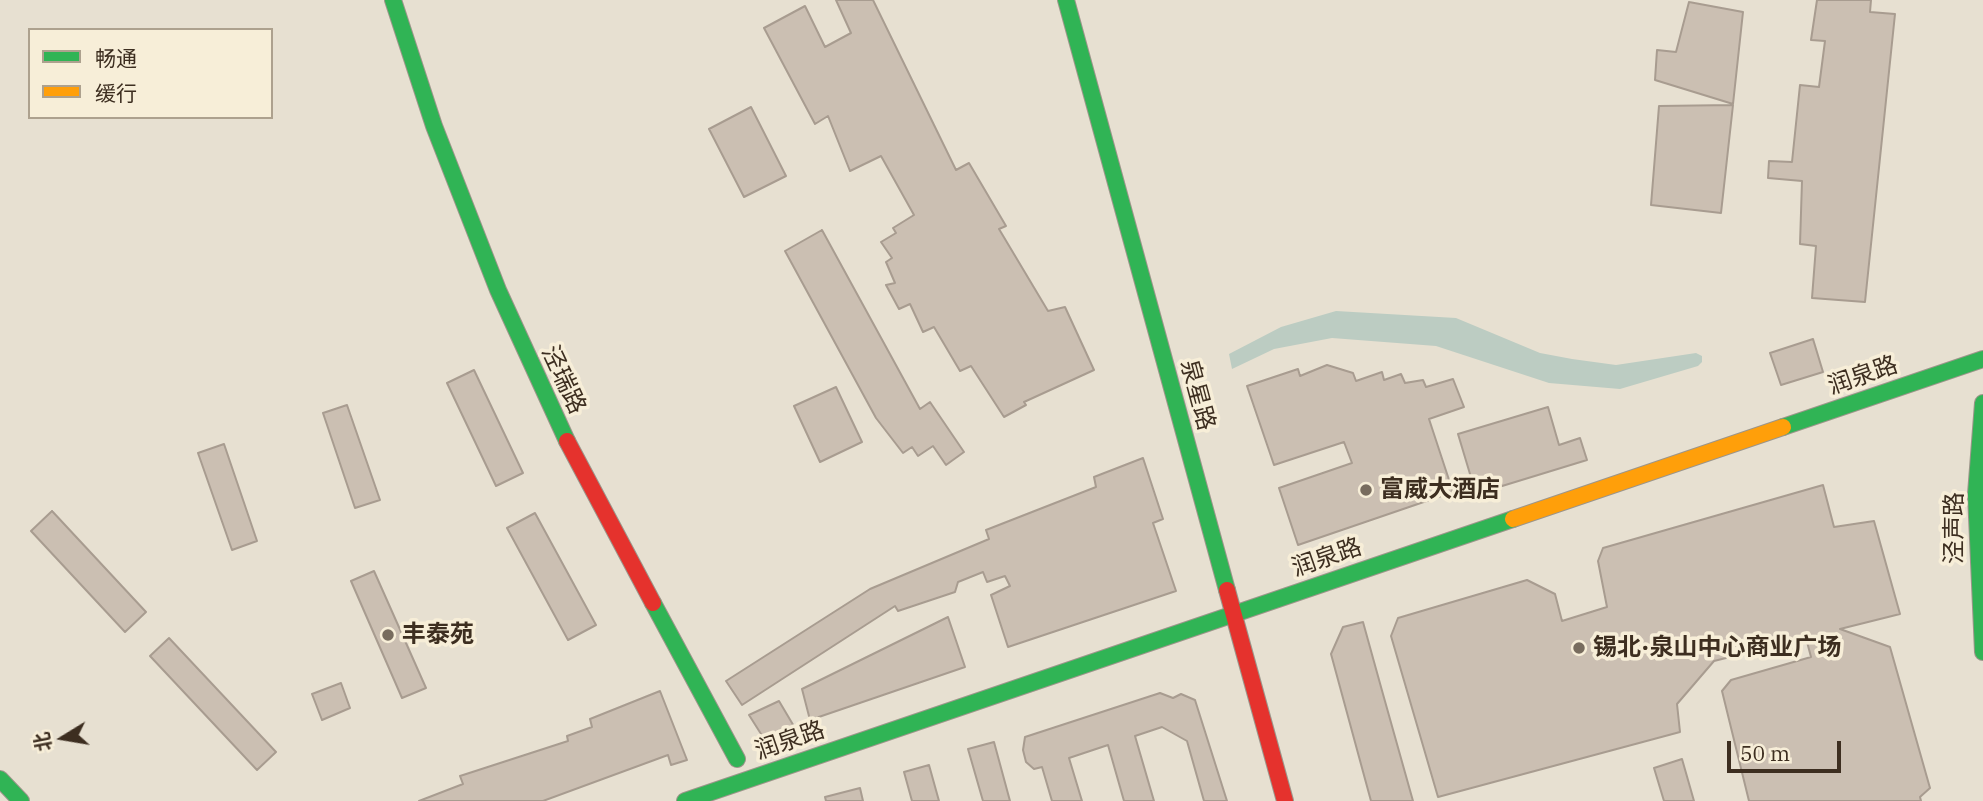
<!DOCTYPE html>
<html>
<head>
<meta charset="utf-8">
<style>
  body { margin:0 }
  #map { position:relative; width:1983px; height:801px; overflow:hidden; background:#e7e0d1; font-family:"IBM Plex Serif","Noto Sans SC",serif }
  canvas { display:block }
  .legend { position:absolute; left:28px; top:28px; width:245px; height:91px; box-sizing:border-box; background:#f7eed8; border:2px solid #ada18e; margin:0; padding:9px 12px; list-style:none; font-size:21px; color:#3d2e20 }
  .legend li { display:flex; align-items:center; gap:14px; height:35px }
  .legend b { width:35px; border:2px solid #ada18e }
  .north { position:absolute; left:28px; top:703px; width:70px; height:70px; -webkit-text-stroke:5px #f7eed8; paint-order:stroke; rotate:259deg; font-size:19px; font-weight:700; line-height:28px; text-align:center; color:#3d2e20 }
  .north::after { content:''; display:block; margin:auto; width:24px; height:32px; background:#3d2e20; clip-path:polygon(50% 0,100% 100%,50% 72%,0 100%) }
  .scale { position:absolute; left:1727px; top:741px; width:114px; height:32px; box-sizing:border-box; border:4px solid #3d2e20; border-top:0; padding-left:9px; font-size:21px; line-height:24px; white-space:nowrap; color:#3d2e20; -webkit-text-stroke:5px #f7eed8; paint-order:stroke }
</style>
</head>
<body>
<div id="map">
<canvas width="1983" height="801"></canvas>
<ul class="legend">
<li><b style="height:9px;background:#30b455"></b>畅通</li>
<li><b style="height:9px;background:#ff9f0a"></b>缓行</li>
</ul>
<div class="north">北</div>
<div class="scale">50 m</div>
</div>
<script>
const g = document.querySelector('canvas').getContext('2d');
g.lineJoin = 'round';
function fill(path, color) { g.fillStyle = color; g.fill(path, 'evenodd'); }
const shape = rows => new Path2D(rows.map(r => 'M' + r).join(''));
function strokePath(path, color, width, dash) { g.strokeStyle = color; g.lineWidth = width; g.lineCap = dash ? 'butt' : 'round'; g.setLineDash(dash || []); g.stroke(path); }
function drawText(font, color, halo, rows, align = 'center') {
  g.font = font + ' "IBM Plex Serif","Noto Sans SC",serif'; g.lineWidth = 7; g.setLineDash([]); g.textBaseline = 'middle'; g.strokeStyle = halo; g.fillStyle = color; for (const [text, x, y, turn = 0] of rows) {
    g.save(); g.translate(x, y); g.rotate((+turn || 0) * Math.PI / 180); g.textAlign = isNaN(turn) ? turn : align; if (halo) g.strokeText(text, 0, 0); g.fillText(text, 0, 0); g.restore();
  }
}
const water = shape([
  [1336,311,1456,318,1540,353,1572,359,1616,365,1696,353,1702,356,1702,362,1698,366,1620,389,1549,383,1436,346,1332,338,1274,349,1232,369,1229,354,1281,327]
]);
const building = shape([
  [836,0,873,0,956,170,969,163,1006,226,999,229,1048,311,1065,307,1094,370,1024,402,1026,405,1004,417,971,366,960,371,934,327,923,332,910,304,899,309,886,285,895,283,886,262,892,258,881,242,896,233,893,228,914,215,881,156,850,171,828,116,815,124,764,28,805,6,825,47,851,33,836,0],
  [1817,0,1871,0,1870,12,1895,14,1865,302,1812,298,1816,246,1800,244,1802,181,1768,178,1769,161,1792,162,1800,85,1819,87,1825,41,1811,40,1817,0],
  [1689,2,1743,12,1733,104,1655,80,1657,50,1676,52,1689,2],
  [1733,105,1721,213,1651,205,1659,106,1733,105],
  [751,107,786,176,744,197,709,129,751,107],
  [822,230,920,409,930,402,964,452,946,465,933,446,918,456,912,447,903,453,876,418,785,251,822,230],
  [1813,339,1823,372,1781,385,1770,353,1813,339],
  [1327,365,1353,373,1356,381,1382,372,1384,380,1401,374,1405,383,1423,380,1426,387,1453,379,1464,407,1429,419,1453,492,1298,545,1279,488,1352,463,1344,442,1274,465,1247,386,1298,369,1300,376,1327,365],
  [474,370,523,473,496,486,447,383,474,370],
  [836,387,862,442,820,462,794,406,836,387],
  [347,405,380,500,355,508,323,413,347,405],
  [1548,407,1559,445,1580,438,1587,460,1476,494,1458,434,1548,407],
  [224,444,257,541,232,550,198,453,224,444],
  [1143,458,1163,519,1153,523,1176,591,1008,647,991,595,1010,586,1005,576,987,582,983,572,958,582,955,592,898,611,895,606,742,705,726,681,870,589,989,539,986,530,1096,487,1094,477,1143,458],
  [1823,485,1834,527,1874,521,1900,614,1840,629,1890,647,1930,788,1920,797,1921,801,1749,801,1722,691,1731,680,1811,657,1806,638,1714,661,1677,704,1680,732,1438,797,1391,636,1398,618,1527,580,1555,594,1562,621,1607,607,1598,561,1603,548,1823,485],
  [52,511,146,612,125,632,31,531,52,511],
  [535,513,596,625,568,640,507,528,535,513],
  [374,571,426,688,402,698,351,581,374,571],
  [948,617,965,667,810,720,802,689,948,617],
  [1363,622,1381,687,1413,801,1371,801,1331,654,1343,627,1363,622],
  [169,638,276,752,257,770,150,656,169,638],
  [341,683,350,708,322,720,312,694,341,683],
  [660,691,687,760,671,765,668,755,543,801,419,801,463,784,460,776,568,741,567,736,592,727,590,719,660,691],
  [1160,693,1173,698,1181,694,1195,700,1227,801,1204,801,1187,741,1162,727,1135,736,1154,801,1124,801,1108,745,1069,758,1082,801,1052,801,1042,767,1034,769,1026,762,1023,750,1025,737,1160,693],
  [779,701,795,728,768,745,749,715,779,701],
  [994,742,1010,801,983,801,968,749,994,742],
  [1682,759,1694,801,1664,801,1654,768,1682,759],
  [929,765,939,801,912,801,904,772,929,765],
  [860,788,863,801,826,801,825,797,860,788]
]);
const fast = shape([
  [393,0,434,126,498,290,567,441],
  [1066,0,1227,590],
  [1983,403,1976,494,1983,652],
  [1783,427,1983,359],
  [653,603,737,759],
  [0,779,21,801],
  [685,801,1513,519]
]);
const slow = shape([
  [1513,519,1783,427]
]);
const jam = shape([
  [567,441,653,603],
  [1227,590,1285,801]
]);
const markers = [
  [1366,490,7,"#786c5e"],
  [388,635,7,"#786c5e"],
  [1579,648,7,"#786c5e"]
];
const streetNames = [
  ["润泉路",1863,376,-19],
  ["泾瑞路",563,380,65],
  ["泉星路",1197,395,75],
  ["泾声路",1955,528,-90],
  ["润泉路",1327,558,-19],
  ["润泉路",790,741,-19]
];
const poiNames = [
  ["富威大酒店",1380,490],
  ["丰泰苑",402,635],
  ["锡北·泉山中心商业广场",1593,648]
];
fill(water, '#bcccc2');
fill(building, '#cbbfb2');
strokePath(building, '#a89c90', 2);
strokePath(fast, '#9c958a', 18);
strokePath(slow, '#9c958a', 18);
strokePath(jam, '#9c958a', 18);
strokePath(fast, '#30b455', 16);
strokePath(slow, '#ff9f0a', 16);
strokePath(jam, '#e5322d', 16);
for (const [x, y, r, color] of markers) { const dot = new Path2D(); dot.arc(x, y, r, 0, 2 * Math.PI); g.fillStyle = color; g.fill(dot); strokePath(dot, '#f7eed8', 2.5); }
drawText('24px', '#3d2e20', '#f7eed8', streetNames);
drawText('bold 24px', '#3d2e20', '#f7eed8', poiNames, 'left');
</script>
</body>
</html>
